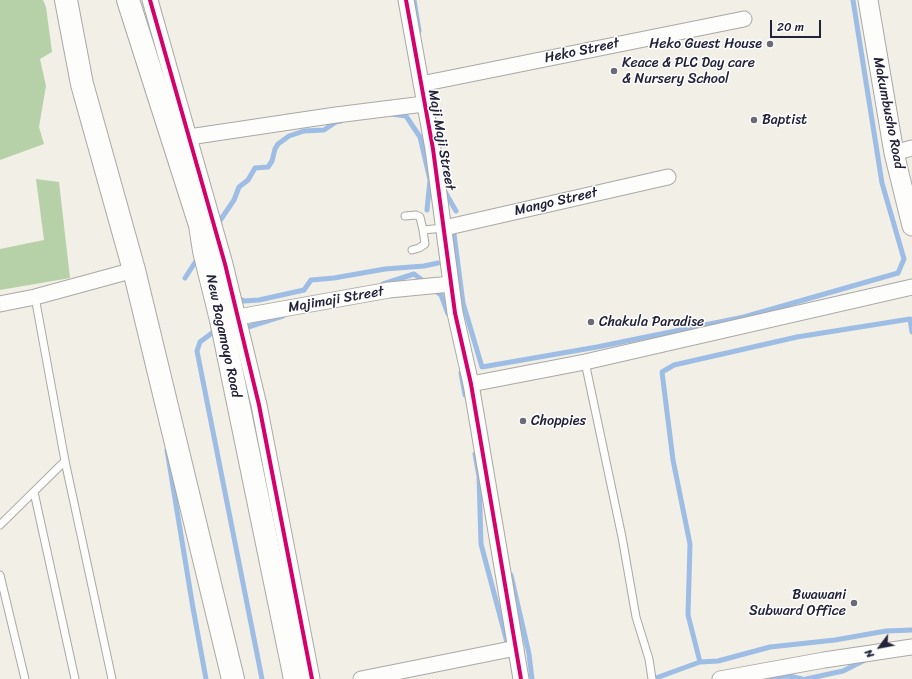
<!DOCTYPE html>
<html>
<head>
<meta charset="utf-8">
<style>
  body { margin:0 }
  #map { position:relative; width:912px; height:679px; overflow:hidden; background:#f2efe7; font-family:Sriracha,sans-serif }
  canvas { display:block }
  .north { position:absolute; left:860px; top:627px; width:40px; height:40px; -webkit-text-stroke:3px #fff; paint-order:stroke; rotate:238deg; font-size:11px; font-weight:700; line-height:16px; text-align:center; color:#22223b }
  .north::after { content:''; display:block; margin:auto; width:14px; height:18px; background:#22223b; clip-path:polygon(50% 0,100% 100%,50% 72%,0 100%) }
  .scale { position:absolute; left:770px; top:20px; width:51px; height:18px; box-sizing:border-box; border:2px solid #22223b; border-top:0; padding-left:5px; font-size:12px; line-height:14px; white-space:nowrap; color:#22223b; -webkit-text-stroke:3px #fff; paint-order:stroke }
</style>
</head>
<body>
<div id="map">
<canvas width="912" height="679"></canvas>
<div class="north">N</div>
<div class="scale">20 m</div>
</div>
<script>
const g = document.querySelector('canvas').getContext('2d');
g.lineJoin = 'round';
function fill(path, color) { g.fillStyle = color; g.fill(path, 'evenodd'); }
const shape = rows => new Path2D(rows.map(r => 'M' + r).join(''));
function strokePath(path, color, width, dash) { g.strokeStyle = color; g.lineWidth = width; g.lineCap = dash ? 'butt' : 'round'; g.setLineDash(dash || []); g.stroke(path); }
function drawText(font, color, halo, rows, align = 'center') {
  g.font = font + ' Sriracha,sans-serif'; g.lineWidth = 3; g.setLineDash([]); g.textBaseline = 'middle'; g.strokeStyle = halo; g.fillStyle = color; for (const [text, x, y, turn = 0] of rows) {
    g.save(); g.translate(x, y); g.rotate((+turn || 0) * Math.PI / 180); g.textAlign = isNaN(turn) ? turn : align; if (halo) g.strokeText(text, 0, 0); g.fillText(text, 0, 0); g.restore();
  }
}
const forest = shape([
  [0,0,43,0,46,7,52,52,40,59,46,86,39,127,44,144,0,160],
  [36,179,59,182,70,278,0,290,0,249,44,240]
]);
const stream = shape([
  [414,0,419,31],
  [391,114,406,116,420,137,430,180,427,210],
  [444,190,456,211],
  [217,225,234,200,239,187,248,180,255,168,268,167,272,161,275,149,278,144,289,136,304,131,324,130,336,122,341,121],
  [454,234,463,303,482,367,597,347,744,317,898,273,904,259,882,183,853,0],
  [185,278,196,261,201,265],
  [383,284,414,274,426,283],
  [434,290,441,295,448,314],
  [237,296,238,298,244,301,259,300,304,290,311,280,334,278,385,269,424,266,438,263],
  [248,327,283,316],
  [212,333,200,342,197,351,262,679],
  [461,373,465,395],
  [167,450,193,608,206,679],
  [475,454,479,476,481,544,508,646],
  [511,575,529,654,532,679],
  [700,662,688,615,690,544,673,460,662,372,674,365,797,337,910,319,912,332],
  [771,677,789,676,802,679],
  [653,679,700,662,718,661,770,647,835,640,886,631,912,630],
  [806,679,843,671,867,659]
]);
const service = shape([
  [405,216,416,215,420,217,423,230,444,228],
  [412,250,419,248,425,244,423,230],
  [35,297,65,461,112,679],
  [585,362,622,537,636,617,649,659,652,679],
  [34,492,75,679],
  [0,525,65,461],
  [0,575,25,679]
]);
const minor = shape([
  [150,0,225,264,259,405,312,679],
  [406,0,433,149,455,313,471,384,521,679],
  [421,84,744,19],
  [189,137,336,115,424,104],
  [894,153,912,148],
  [444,228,668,177],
  [0,304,35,297,134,270],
  [227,319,389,290,451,284],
  [471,384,585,362,912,287],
  [361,679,516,648],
  [720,679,824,660,912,647]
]);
const tertiary = shape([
  [868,0,894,153,912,226]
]);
const trunk = shape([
  [66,0,82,84,134,270,233,679],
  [128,0,200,225,204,251,221,320,295,679]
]);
const cycleway = shape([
  [150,0,225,264,259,405,312,679],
  [406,0,433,149,455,313,471,384,521,679]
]);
const markers = [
  [770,44,4,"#6b6a77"],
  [614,71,4,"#6b6a77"],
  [754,120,4,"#6b6a77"],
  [591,322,4,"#6b6a77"],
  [523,421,4,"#6b6a77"],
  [854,603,4,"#6b6a77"]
];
const poiNames = [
  ["Heko Guest House",762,44,"right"],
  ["Keace & PLC Day care",622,63],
  ["& Nursery School",622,79],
  ["Baptist",762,120],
  ["Chakula Paradise",599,322],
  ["Choppies",531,421],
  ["Bwawani",846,595,"right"],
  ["Subward Office",846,611,"right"]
];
const streetNames = [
  ["Heko Street",582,51,-12],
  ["Makumbusho Road",888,113,79],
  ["Maji Maji Street",441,140,80],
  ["Mango Street",556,202,-13],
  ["Majimaji Street",336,300,-10],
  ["New Bagamoyo Road",223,336,78]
];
fill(forest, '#b6d1a7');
strokePath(stream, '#9dbde4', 5);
strokePath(service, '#aaa8a6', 9);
strokePath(minor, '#aaa8a6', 17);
strokePath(tertiary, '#aaa8a6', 21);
strokePath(trunk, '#aaa8a6', 24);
strokePath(service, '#fdfdfb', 7);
strokePath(minor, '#fdfdfb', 15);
strokePath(tertiary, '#fdfdfb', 19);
strokePath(trunk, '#fdfdfb', 22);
strokePath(cycleway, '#d6006c', 4);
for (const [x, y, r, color] of markers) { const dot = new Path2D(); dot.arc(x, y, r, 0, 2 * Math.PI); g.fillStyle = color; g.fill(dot); strokePath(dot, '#fff', 1.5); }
drawText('14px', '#22223b', '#fff', poiNames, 'left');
drawText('14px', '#22223b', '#fff', streetNames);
</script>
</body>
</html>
